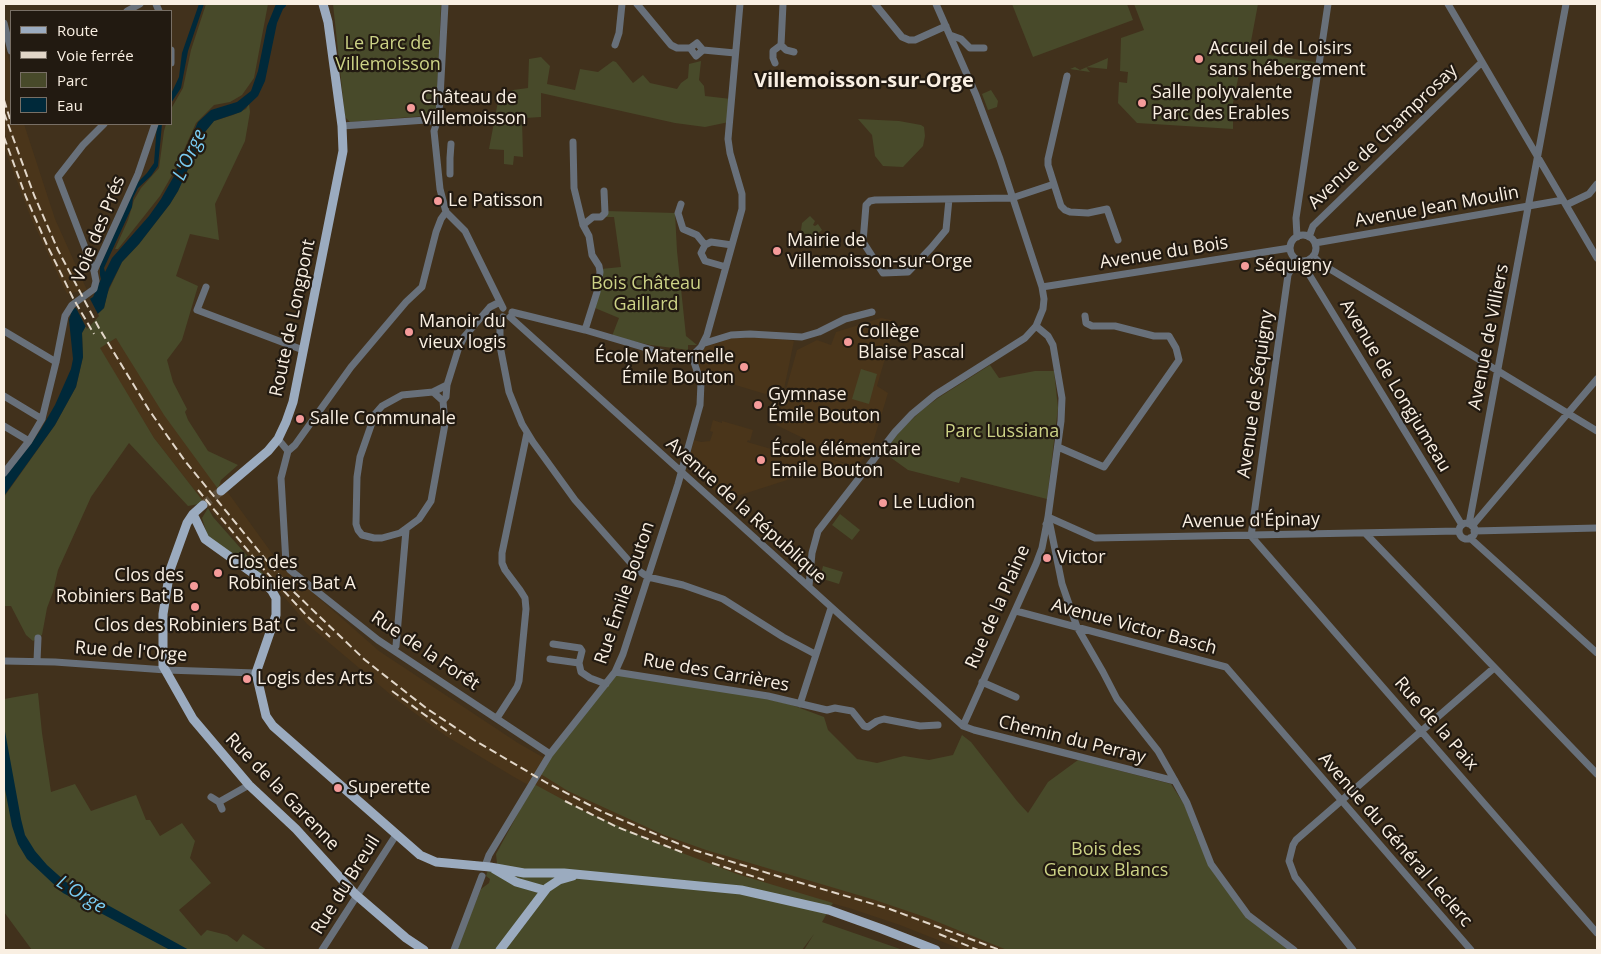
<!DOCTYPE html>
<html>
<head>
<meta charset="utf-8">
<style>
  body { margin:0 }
  #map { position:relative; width:1601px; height:954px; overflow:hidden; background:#41311c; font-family:"Open Sans",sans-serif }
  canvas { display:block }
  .frame { position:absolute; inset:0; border:5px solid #f9efe2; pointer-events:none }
  .legend { position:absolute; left:10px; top:10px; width:162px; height:115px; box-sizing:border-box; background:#221a11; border:1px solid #786f65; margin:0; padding:6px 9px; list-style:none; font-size:15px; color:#f9efe2 }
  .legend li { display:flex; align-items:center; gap:10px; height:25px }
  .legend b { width:25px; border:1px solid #786f65 }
</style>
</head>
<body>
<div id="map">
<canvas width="1601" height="954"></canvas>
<div class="frame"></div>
<ul class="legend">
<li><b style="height:6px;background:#9babbf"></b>Route</li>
<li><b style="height:6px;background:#e1d6c8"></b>Voie ferrée</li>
<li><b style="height:14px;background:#484a2a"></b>Parc</li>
<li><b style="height:14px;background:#00293a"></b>Eau</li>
</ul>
</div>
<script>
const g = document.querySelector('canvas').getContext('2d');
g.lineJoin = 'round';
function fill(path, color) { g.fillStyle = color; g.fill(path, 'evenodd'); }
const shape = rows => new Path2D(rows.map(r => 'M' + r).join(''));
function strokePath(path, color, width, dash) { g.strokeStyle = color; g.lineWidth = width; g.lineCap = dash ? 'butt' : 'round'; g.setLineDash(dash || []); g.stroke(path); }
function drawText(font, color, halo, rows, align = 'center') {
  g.font = font + ' "Open Sans",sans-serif'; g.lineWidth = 4.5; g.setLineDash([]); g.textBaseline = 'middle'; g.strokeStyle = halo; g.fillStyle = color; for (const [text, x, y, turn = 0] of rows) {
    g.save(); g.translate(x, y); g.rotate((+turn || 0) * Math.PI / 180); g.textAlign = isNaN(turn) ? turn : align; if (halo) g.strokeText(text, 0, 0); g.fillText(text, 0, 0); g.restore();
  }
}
const built = shape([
  [4,43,11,66,11,124,24,124,55,219,87,290,67,294,31,218,4,147],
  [881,318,896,321,877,386,888,393,871,449,857,467,821,455,845,464,829,476,815,471,725,500,687,466,694,440,701,442,710,441,713,432,710,431,713,420,722,423,722,421,753,430,750,441,748,440,747,442,799,457,803,438,776,425,797,350,817,340,831,345,836,332],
  [768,337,794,341,782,399,702,375,696,356,703,348,730,338],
  [116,338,279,563,379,651,518,743,590,784,1031,950,963,950,900,925,849,908,768,886,698,864,578,813,514,777,446,736,397,700,307,624,207,506,154,438,99,348]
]);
const green = shape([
  [206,4,268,4,254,78,242,95,230,102,214,105,196,123,175,170,160,196,118,249,115,249,128,220,134,200,141,188,159,168,164,131,166,124,171,124,171,109,183,88,191,50],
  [333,4,441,4,436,115,350,122,345,117],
  [1012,4,1127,4,1133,20,1033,57],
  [1134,4,1258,4,1249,52,1315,62,1312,80,1240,69,1233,103,1233,129,1137,123,1118,103,1119,82,1127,83,1128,72,1120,71,1121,38,1144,30],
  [541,57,550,66,547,84,575,90,580,69,598,72,613,61,616,62,633,83,643,75,650,83,677,89,681,83,688,78,689,64,701,61,699,80,704,86,705,96,731,99,729,122,705,127,675,123,541,93,541,117,525,118,524,120,522,120,523,157,514,156,513,165,504,164,504,150,489,149,499,96,513,90,528,88,529,59],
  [1108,58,1107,69,1086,67,1090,72,1070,69,1075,67,1080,70],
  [991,90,998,101,997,107,988,110,982,94],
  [249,104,250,112,245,141,215,204,219,240,190,234,176,276,198,286,182,340,167,360,173,382,187,409,185,412,188,420,208,451,238,465,221,480,218,489,164,415,116,338,100,348,154,438,203,501,199,504,188,506,129,443,91,497,58,570,53,592,47,608,42,635,33,641,26,635,11,606,4,606,4,497,55,425,76,387,83,357,82,333,87,324,104,308,107,294,122,262,139,244,170,204,178,191,205,132,214,121,233,115,246,109],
  [858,119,899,121,921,125,924,127,925,136,923,146,903,167,883,166,875,156,872,135],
  [606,211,675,213,677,251,686,336,697,345,688,345,688,350,650,345,612,336,619,318,595,308,601,269,621,267,614,217,606,217],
  [810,216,815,221,813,225,815,226,818,224,822,230,814,237,807,236,801,230,802,223],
  [990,365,999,378,1035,371,1054,371,1058,408,1047,499,961,477,959,483,908,470,883,452,903,428,922,410,938,398],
  [861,369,877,374,869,404,852,399],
  [208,508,213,517,266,577,264,579,208,537,202,518],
  [840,514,860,530,852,540,832,525],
  [823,566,843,572,839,584,820,578],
  [615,672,740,693,789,704,824,717,828,730,857,759,877,763,904,756,929,760,953,755,962,735,971,742,1017,801,1028,813,1048,782,1078,760,1171,784,1185,806,1196,836,1244,912,1294,950,1007,950,928,918,875,900,706,850,664,835,568,791,539,773],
  [38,693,42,733,51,792,75,784,91,811,136,795,146,820,150,820,160,836,182,823,195,841,190,858,211,883,179,910,201,936,207,930,227,935,237,942,243,934,267,950,32,950,4,912,4,699],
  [534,784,582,810,664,846,737,874,833,903,822,922,903,950,804,950,814,934,802,950,456,950,481,889,489,883,490,879,486,876,488,870,494,871,497,864,496,854]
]);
const water = shape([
  [199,4,204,4,188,51,181,88,171,103,171,94,179,77,182,53],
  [276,4,286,4,286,6,283,9,277,23,265,81,258,96,241,112,214,121,205,132,178,191,170,204,139,244,122,262,109,288,104,308,87,324,82,333,83,357,76,387,55,425,4,496,4,478,31,444,41,429,55,405,71,369,73,359,69,320,72,310,93,297,101,279,100,275,100,266,135,185,147,173,154,163,157,124,162,124,158,166,151,176,138,188,133,198,132,207,104,268,105,272,112,258,149,216,161,199,174,176,198,122,211,110,237,102,251,91,258,71,267,26],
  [4,726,21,819,25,835,35,851,47,865,66,882,189,950,170,950,63,893,27,859,18,844,12,826,4,784]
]);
const pier = shape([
  [89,297,99,316,87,329,75,306]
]);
const majorTunnel = shape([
  [203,505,221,491]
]);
const minor = shape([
  [156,4,159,11],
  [445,4,439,116,434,131,440,189,446,212,465,231,503,308],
  [637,4,671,45,677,48,690,48],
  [783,4,781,45,786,50,794,52],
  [875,4,902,37,909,40,915,40,946,26],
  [1448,4,1597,258],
  [127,11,140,4],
  [4,23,11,51],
  [950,35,961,39,970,48,984,48],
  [697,43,703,50,696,56,690,48,697,43],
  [615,45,619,33,622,4],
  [171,50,171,63],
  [703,50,735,53],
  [775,63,773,58,773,51,781,45],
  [342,126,426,120,436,122],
  [573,142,574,188,583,225,589,236,592,255,599,266,600,272,597,292,585,330],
  [450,174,450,158,451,144],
  [1054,184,1061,206,1065,210,1070,212,1088,213,1107,209,1118,240],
  [949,199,946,230,931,248,908,272,883,273,863,242,866,205,870,201,875,200,1012,198,1054,184,1048,165,1048,159,1067,76],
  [681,204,678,213,683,229,697,235,705,245],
  [1566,205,1589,194,1597,184],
  [583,225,593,217,601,217,605,213,604,191],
  '1290 248a13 13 0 1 1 26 0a13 13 0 1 1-26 0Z',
  [1297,237,1296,218,1328,4],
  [1309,237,1313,226,1482,62],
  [1315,243,1563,200],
  [1313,256,1320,263,1597,431],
  [1296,259,1288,275,1251,536,1597,933],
  [1305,261,1307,271,1462,525],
  [726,267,705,261,701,253,705,245,711,242,732,245],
  [94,271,58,177,83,145,104,124],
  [206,287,197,310,303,350],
  [1042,287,1290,248],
  [512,312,585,330,673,356,692,356,701,347,707,335,742,209,742,194,730,153,728,139,740,4],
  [503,317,500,324,500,346,509,392,522,424,533,442,575,500,636,569,648,577,683,585,723,599,783,637,815,654],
  [510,317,963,726,974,730,1175,781],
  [4,331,56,362],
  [705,343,731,335,750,334,802,337,819,332,845,319,872,312],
  [433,392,443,401,445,424,431,501,419,519,400,533,382,538,374,538,362,535,358,530,356,524,357,477,360,457,375,414,382,406,402,395,433,392,447,385,458,350,464,337,490,307,500,302],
  [4,396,42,419],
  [443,401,446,397,447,385],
  [4,426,29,441],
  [278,439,288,451],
  [1058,447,1104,467,1179,360,1176,348,1169,336,1154,336,1115,326,1092,326,1086,323,1085,316],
  [288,451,281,478,286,563,290,570,378,640,550,754],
  [288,451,295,445,351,367,406,302,422,287,436,232,441,219,446,212],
  [4,473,29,441,42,419,56,362,65,316,72,305,94,289,96,281,94,271,138,174,155,124],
  [1048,517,1095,538,1459,531],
  '1459 531a8 8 0 1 1 16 0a8 8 0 1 1-16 0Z',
  [1046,524,1050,525,1062,584,1077,627,1103,672,1117,699,1158,751,1175,781,1187,803,1211,864,1248,915,1294,950],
  [1469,524,1566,4],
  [1472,526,1597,379],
  [1474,531,1597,528],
  [1366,534,1597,774],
  [1470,538,1597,653],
  [809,586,812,553,818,531,895,432,912,414,935,395,1025,338,1036,326,1043,309,1044,299,1042,287,1000,159,976,95,936,4],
  [1016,611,1226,667,1471,950],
  [553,644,580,648,582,651,579,663,581,672,590,678,606,684],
  [393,650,396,646,406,530],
  [550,659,579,663],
  [4,661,55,662,166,670,256,673],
  [37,661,38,638],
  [615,672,768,696,827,710,835,708,852,711,864,726,868,727,877,721,884,719,920,726,938,725],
  [982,682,1016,697],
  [800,704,831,608],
  [497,718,517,687,519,681,526,609,525,598,520,590,505,570,502,563,502,553,527,433],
  [963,726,1036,564,1042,548,1048,517,1061,421,1062,398,1053,345,1048,336,1036,326],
  [211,797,219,802,222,809],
  [219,802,249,785],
  [485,866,489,855,550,754,615,672,623,654,678,484,700,405,701,383,692,356],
  [322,950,396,835],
  [454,950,482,876],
  [1353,950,1295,877,1289,861,1293,845,1296,840,1494,668]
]);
const major = shape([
  [221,491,268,451,278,439,286,422,293,402,343,151,342,126,328,22,323,4],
  [203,505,193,514,187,523,170,570,163,614,163,666,193,719,249,785,296,829,355,894,406,938,424,950],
  [193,514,205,539,261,579,272,591,276,598,276,615,256,673,266,716,273,726,420,855,436,862,490,867,524,873,564,873,741,890,829,910,882,929,936,950],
  [494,869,516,882,544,890],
  [500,950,547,888,559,880,573,876]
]);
const rail = shape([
  [4,100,10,119],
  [4,113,34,195,58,250,99,328,149,410,185,461,271,566,295,593,365,660,426,708,474,740,547,783,603,812,691,849,774,875,887,908,1000,950],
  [4,137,26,197,47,245,73,298,94,334],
  [198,490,259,564,307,616,330,637],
  [392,691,451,734],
  [565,801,617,827,684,853],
  [712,863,764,880],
  [939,934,978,950]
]);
const markers = [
  [1199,59,5,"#f59b9a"],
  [1142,103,5,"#f59b9a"],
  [411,108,5,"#f59b9a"],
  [438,201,5,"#f59b9a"],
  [777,251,5,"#f59b9a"],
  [1245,266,5,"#f59b9a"],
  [409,332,5,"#f59b9a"],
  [848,342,5,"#f59b9a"],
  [744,367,5,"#f59b9a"],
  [758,405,5,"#f59b9a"],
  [300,419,5,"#f59b9a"],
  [761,460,5,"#f59b9a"],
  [883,503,5,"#f59b9a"],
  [1047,558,5,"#f59b9a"],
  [218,573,5,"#f59b9a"],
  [194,586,5,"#f59b9a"],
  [195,607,5,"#f59b9a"],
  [247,679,5,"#f59b9a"],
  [338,788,5,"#f59b9a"]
];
const parkNames = [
  ["Le Parc de",388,44],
  ["Villemoisson",388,65],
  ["Bois Château",646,284],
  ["Gaillard",646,305],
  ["Parc Lussiana",1002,432],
  ["Bois des",1106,850],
  ["Genoux Blancs",1106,871]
];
const poiNames = [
  ["Accueil de Loisirs",1209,49],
  ["sans hébergement",1209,70],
  ["Salle polyvalente",1152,93],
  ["Parc des Erables",1152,114],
  ["Château de",421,98],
  ["Villemoisson",421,119],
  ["Le Patisson",448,201],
  ["Mairie de",787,241],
  ["Villemoisson-sur-Orge",787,262],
  ["Séquigny",1255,266],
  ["Manoir du",419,322],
  ["vieux logis",419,343],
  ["Collège",858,332],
  ["Blaise Pascal",858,353],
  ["École Maternelle",734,357,"right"],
  ["Émile Bouton",734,378,"right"],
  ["Gymnase",768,395],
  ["Émile Bouton",768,416],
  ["Salle Communale",310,419],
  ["École élémentaire",771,450],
  ["Emile Bouton",771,471],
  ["Le Ludion",893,503],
  ["Victor",1057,558],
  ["Clos des",228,563],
  ["Robiniers Bat A",228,584],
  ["Clos des",184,576,"right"],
  ["Robiniers Bat B",184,597,"right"],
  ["Clos des Robiniers Bat C",195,626,"center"],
  ["Logis des Arts",257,679],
  ["Superette",348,788]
];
const streetNames = [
  ["Avenue de Champrosay",1383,137,-44],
  ["Avenue Jean Moulin",1437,207,-10],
  ["Voie des Prés",99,229,-68],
  ["Avenue du Bois",1164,253,-9],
  ["Route de Longpont",293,318,-78],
  ["Avenue de Villiers",1489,337,-79],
  ["Avenue de Longjumeau",1395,386,59],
  ["Avenue de Séquigny",1256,394,-82],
  ["Avenue de la République",746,511,42],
  ["Avenue d'Épinay",1251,521,-1],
  ["Rue Émile Bouton",625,593,-71],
  ["Rue de la Plaine",998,607,-66],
  ["Avenue Victor Basch",1134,627,15],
  ["Rue de la Forêt",425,651,34],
  ["Rue de l'Orge",131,652,4],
  ["Rue des Carrières",716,673,10],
  ["Rue de la Paix",1436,724,49],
  ["Chemin du Perray",1072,740,14],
  ["Rue de la Garenne",282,792,46],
  ["Avenue du Général Leclerc",1395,840,49],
  ["Rue du Breuil",346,885,-58]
];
const waterNames = [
  ["L'Orge",190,155,-65],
  ["L'Orge",81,895,32]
];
const quarterNames = [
  ["Villemoisson-sur-Orge",864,81]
];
fill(built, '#4a351a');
fill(green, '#484a2a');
fill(water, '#00293a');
fill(pier, '#41311c');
strokePath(majorTunnel, '#5d4e3a', 9, [9, 4.5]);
strokePath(minor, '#68707a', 7);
strokePath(major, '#9babbf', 9);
strokePath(rail, '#e1d6c8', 2, [8, 4]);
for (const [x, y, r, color] of markers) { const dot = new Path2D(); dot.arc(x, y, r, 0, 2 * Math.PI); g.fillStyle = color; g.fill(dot); strokePath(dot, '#221a11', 2); }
drawText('18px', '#ccd286', '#221a11', parkNames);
drawText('18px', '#f9efe2', '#221a11', poiNames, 'left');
drawText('18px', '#f9efe2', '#221a11', streetNames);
drawText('italic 19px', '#7acdf4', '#221a11', waterNames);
drawText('bold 20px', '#f9efe2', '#221a11', quarterNames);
</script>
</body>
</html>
